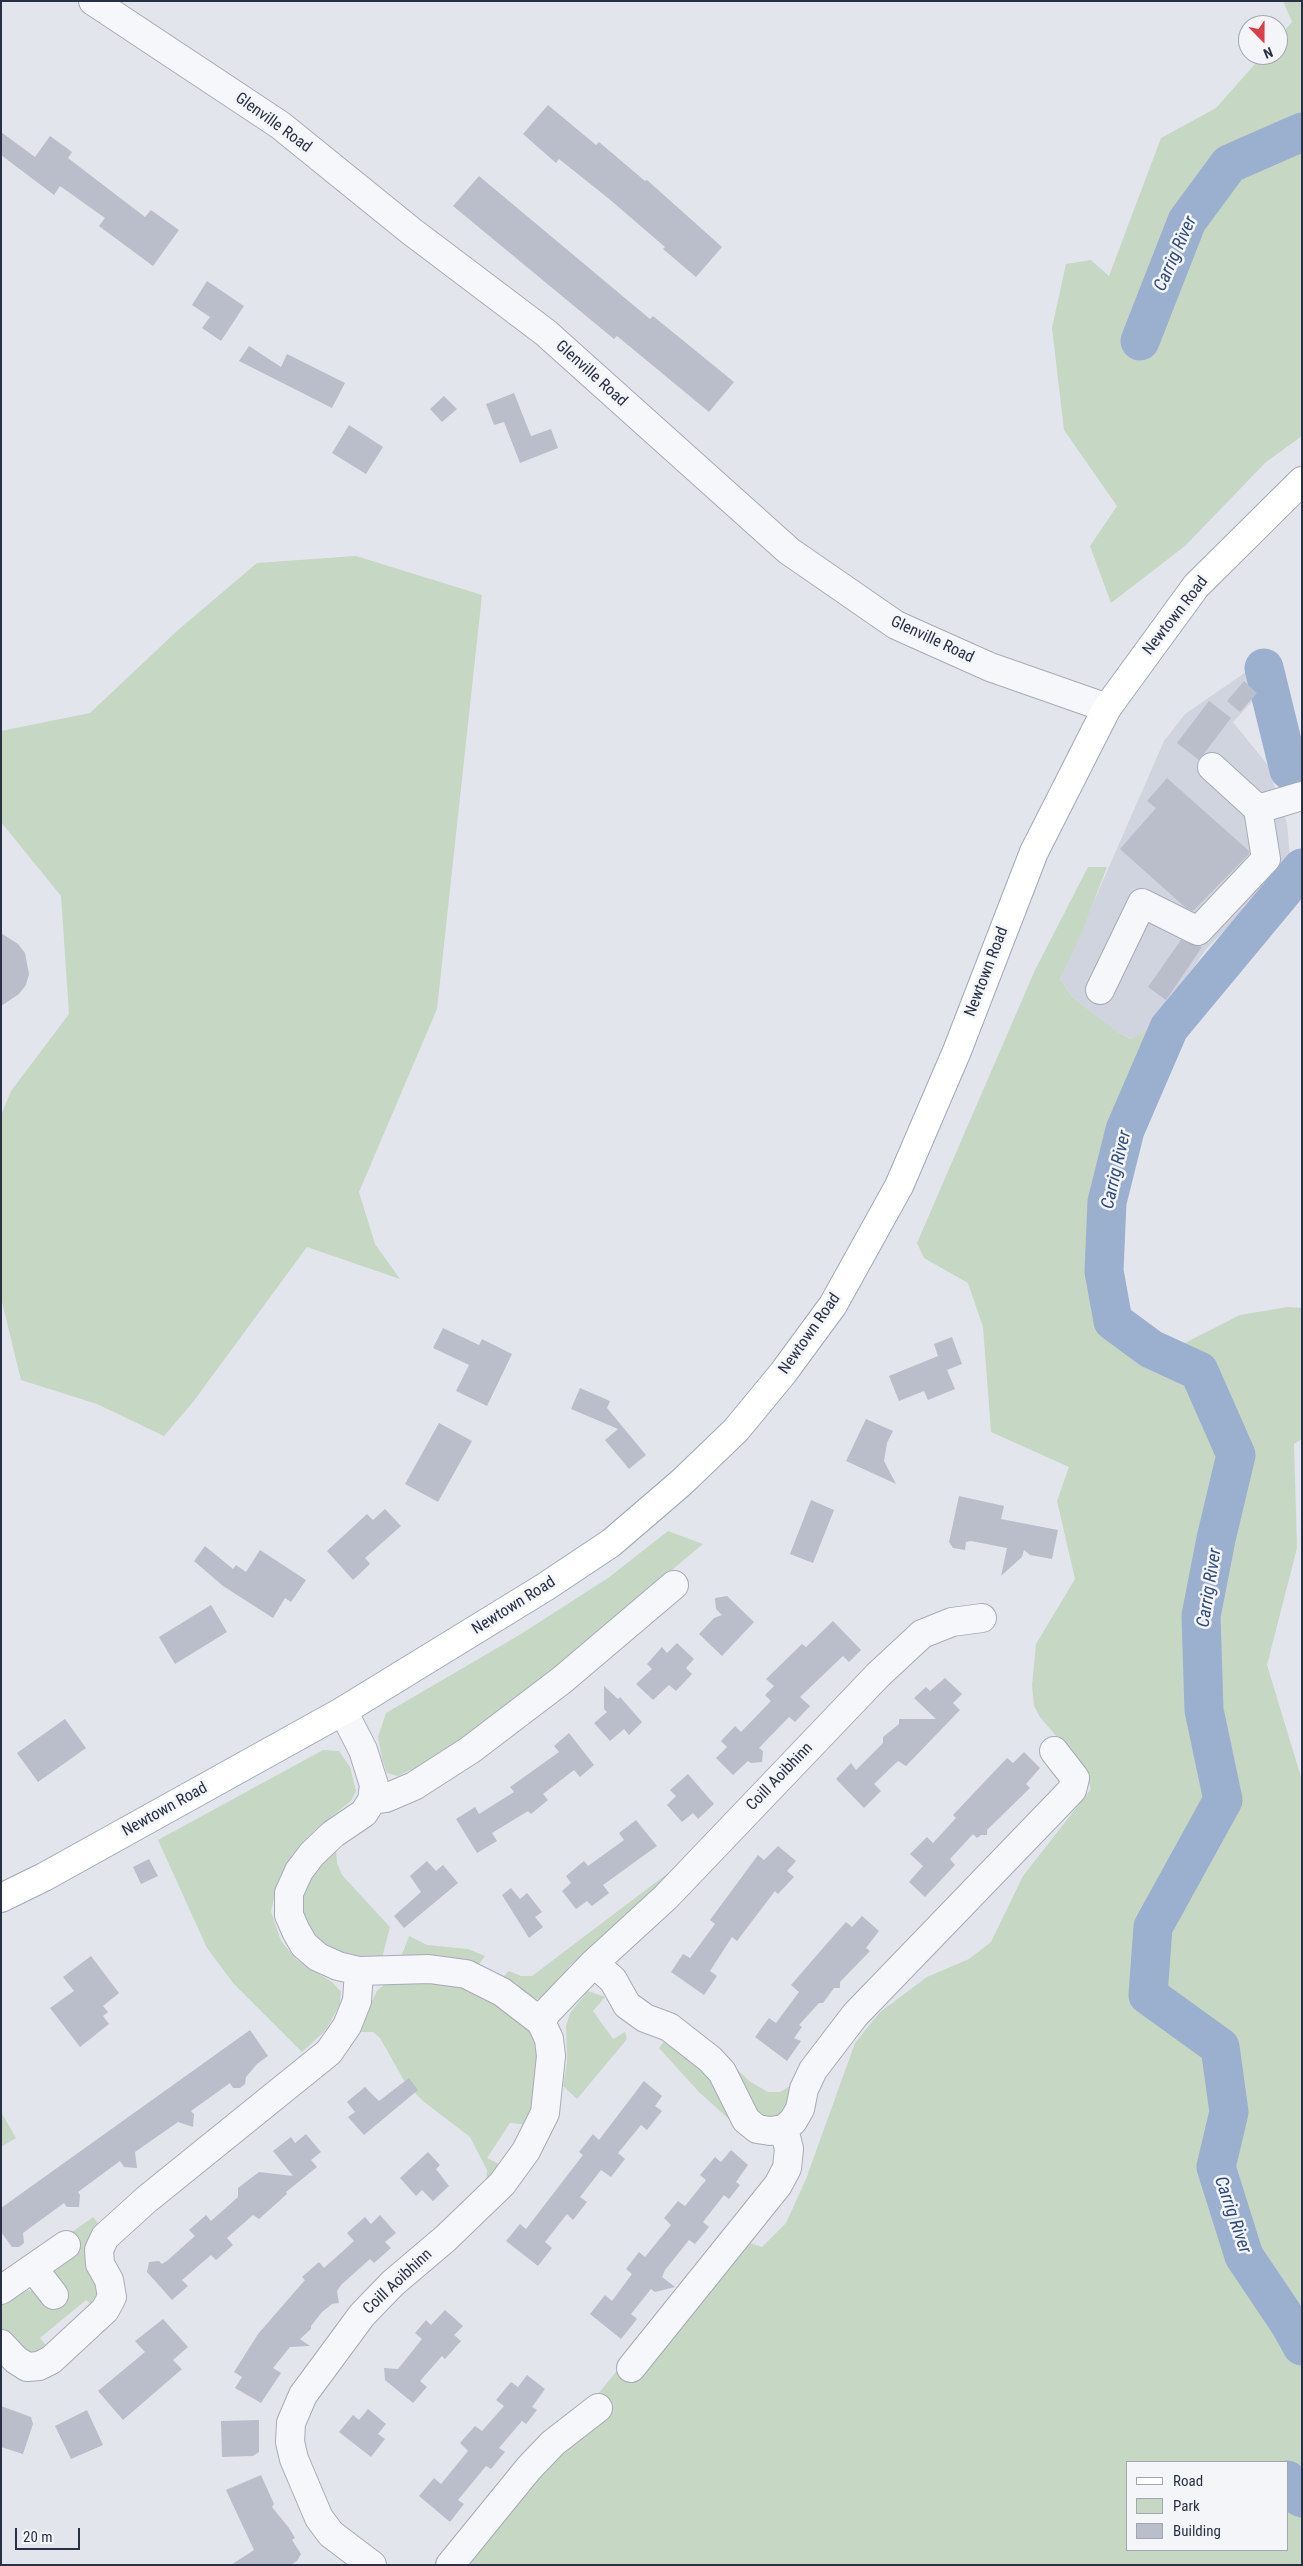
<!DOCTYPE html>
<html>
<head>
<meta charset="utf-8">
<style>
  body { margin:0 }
  #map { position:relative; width:1303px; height:2566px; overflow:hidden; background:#e3e5ec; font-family:"Roboto Condensed",sans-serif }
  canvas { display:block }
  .frame { position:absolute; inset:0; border:2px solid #293046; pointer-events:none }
  .legend { position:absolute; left:1126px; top:2461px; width:162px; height:90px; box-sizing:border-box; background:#f3f5f9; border:1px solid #a2a6b1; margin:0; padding:6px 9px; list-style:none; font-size:15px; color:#293046 }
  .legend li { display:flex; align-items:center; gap:10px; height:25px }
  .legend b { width:25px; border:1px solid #a2a6b1 }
  .north { position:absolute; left:1238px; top:15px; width:50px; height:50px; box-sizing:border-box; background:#f3f5f9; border:1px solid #a2a6b1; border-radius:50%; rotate:158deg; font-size:14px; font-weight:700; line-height:20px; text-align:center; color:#293046 }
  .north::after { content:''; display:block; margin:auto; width:18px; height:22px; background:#db3e46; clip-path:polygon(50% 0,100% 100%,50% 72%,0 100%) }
  .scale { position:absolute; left:15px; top:2528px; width:65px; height:22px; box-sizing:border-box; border:2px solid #293046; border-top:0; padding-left:6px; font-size:15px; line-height:18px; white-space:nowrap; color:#293046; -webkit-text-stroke:4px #f3f5f9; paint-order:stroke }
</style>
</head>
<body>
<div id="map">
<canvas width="1303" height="2566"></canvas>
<div class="frame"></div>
<ul class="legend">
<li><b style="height:6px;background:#fff"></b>Road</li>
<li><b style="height:14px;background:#c6d7c3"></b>Park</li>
<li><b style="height:14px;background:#b9beca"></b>Building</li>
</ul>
<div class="north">N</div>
<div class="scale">20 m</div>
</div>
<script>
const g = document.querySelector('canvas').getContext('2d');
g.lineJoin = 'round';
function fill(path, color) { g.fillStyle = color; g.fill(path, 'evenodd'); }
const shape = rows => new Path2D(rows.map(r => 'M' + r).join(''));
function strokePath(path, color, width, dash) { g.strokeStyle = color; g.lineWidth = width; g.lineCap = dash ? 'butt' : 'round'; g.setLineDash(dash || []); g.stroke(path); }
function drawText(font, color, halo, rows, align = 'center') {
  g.font = font + ' "Roboto Condensed",sans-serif'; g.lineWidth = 5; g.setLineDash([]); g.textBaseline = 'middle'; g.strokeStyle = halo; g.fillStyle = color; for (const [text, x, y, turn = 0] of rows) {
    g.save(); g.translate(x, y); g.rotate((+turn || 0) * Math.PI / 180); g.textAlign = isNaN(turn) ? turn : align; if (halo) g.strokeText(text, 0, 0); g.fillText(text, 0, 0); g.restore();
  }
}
const built = shape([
  [1246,672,1261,692,1233,722,1267,764,1287,823,1290,858,1283,873,1207,948,1170,1002,1161,1029,1146,1031,1132,1039,1118,1032,1072,997,1060,979,1164,741,1185,714]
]);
const green = shape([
  [1283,1,1302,1,1302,436,1266,462,1185,546,1111,603,1090,546,1117,506,1064,430,1052,328,1066,264,1091,260,1109,276,1161,138,1216,108,1263,55,1278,55,1278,38,1292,22],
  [356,556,482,595,437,1009,359,1192,375,1244,400,1279,307,1247,193,1402,164,1436,97,1404,21,1380,1,1298,1,1115,11,1091,69,1014,61,896,1,822,1,731,90,713,178,630,257,563],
  [1088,867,1107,867,1081,934,1060,979,1072,997,1118,1032,1131,1039,1146,1031,1169,1028,1126,1127,1111,1187,1106,1228,1113,1321,1163,1354,1240,1315,1288,1307,1302,1308,1302,1439,1294,1444,1297,1548,1267,1665,1301,1777,1302,2565,463,2565,556,2457,613,2408,598,2394,620,2367,747,2242,762,2247,786,2223,806,2179,855,2043,880,2012,927,1977,969,1959,991,1942,1023,1876,1091,1789,1085,1770,1040,1717,1034,1706,1032,1685,1036,1644,1075,1579,1057,1501,1069,1467,991,1432,983,1327,968,1283,924,1258,917,1243,1035,970],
  [1127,2462,1287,2462,1287,2550,1127,2550],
  [668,1531,703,1544,487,1724,415,1774,410,1770,398,1776,387,1773,382,1759,378,1737,386,1713,521,1634,608,1578],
  [323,1750,339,1751,350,1767,356,1791,351,1801,314,1831,293,1854,278,1881,271,1911,281,1941,297,1960,332,1982,341,1992,340,2004,326,2030,302,2052,233,1983,207,1948,158,1840],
  [336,1847,337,1863,342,1875,390,1927,382,1958,356,1961,330,1952,312,1935,300,1919,299,1900,306,1880],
  [688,1858,620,1925,570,1965,549,1996,541,1999,532,1998,501,1979,509,1971,521,1976,532,1976],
  [409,1936,427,1945,468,1949,485,1956,476,1968,401,1957],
  [401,1979,454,1984,482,1993,532,2030,540,2058,530,2125,510,2123,487,2158,503,2166,486,2186,487,2170,470,2137,423,2101,406,2084,380,2038,373,2032,357,2032,377,1991,387,1982],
  [588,1991,605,1997,593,2011,613,2039,625,2032,627,2039,577,2099,563,2086,567,2062,566,2026,570,2013],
  [665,2040,715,2077,731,2121,699,2092,659,2048],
  [718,2050,749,2081,768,2092,780,2092,795,2083,786,2113,771,2118,756,2113],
  [1,2112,16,2138,1,2147],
  [93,2217,100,2226,102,2291,94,2307,86,2300,40,2338,49,2349,34,2355,25,2352,1,2329,1,2305,22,2290,38,2291,52,2279,57,2263,81,2247,72,2232]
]);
const river = shape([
  [1140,341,1187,221,1229,164,1302,132],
  [1264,668,1289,770],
  [1302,868,1169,1028,1125,1130,1107,1202,1104,1271,1113,1321,1151,1349,1199,1371,1236,1455,1216,1539,1201,1616,1204,1710,1223,1800,1153,1927,1148,1995,1220,2047,1229,2112,1216,2167,1244,2256,1291,2326,1302,2346],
  [1287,2480,1290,2491,1302,2498]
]);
const building = shape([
  [548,105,596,145,599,142,645,181,647,180,722,247,696,277,663,249,665,247,608,198,559,159,556,163,523,134],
  [1,132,35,157,50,136,72,152,68,158,145,217,151,210,179,230,153,266,99,226,105,218,60,186,54,195,1,155],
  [479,176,650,319,653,316,734,382,709,412,617,336,614,339,453,206],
  [207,281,244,306,221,341,202,328,210,317,192,305],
  [249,346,281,367,287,354,345,383,332,408,239,361],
  [514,393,531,436,551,429,558,448,520,463,504,422,494,425,486,404],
  [444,396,457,409,442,422,430,409],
  [349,425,383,447,366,474,332,453],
  [1244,681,1257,693,1240,712,1227,701],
  [1209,701,1231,718,1199,760,1177,743],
  [1167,778,1249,851,1249,854,1193,911,1186,908,1120,849,1156,808,1147,801],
  [1,933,18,944,25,953,29,974,26,985,19,994,1,1006],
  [1181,940,1202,947,1166,1000,1148,987],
  [443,1328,479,1345,482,1339,512,1354,487,1406,456,1391,469,1365,433,1348],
  [952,1337,962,1364,947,1370,955,1389,928,1400,924,1391,899,1401,889,1376,938,1356,934,1344],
  [580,1388,610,1401,607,1408,646,1455,629,1469,605,1440,618,1429,571,1409],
  [866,1419,893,1431,887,1443,884,1461,896,1484,846,1461],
  [439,1423,472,1441,438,1502,405,1484],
  [959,1496,1004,1506,1001,1519,1058,1530,1052,1559,1030,1555,1024,1550,1022,1557,1001,1576,1007,1548,971,1541,966,1542,965,1550,953,1548,949,1542],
  [811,1500,834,1510,813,1563,790,1554],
  [385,1509,401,1526,365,1558,370,1564,353,1580,327,1551,367,1514,373,1520],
  [205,1546,233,1569,236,1565,246,1572,260,1550,306,1580,291,1602,285,1598,273,1618,223,1586,194,1561],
  [727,1596,754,1622,722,1656,699,1634,714,1618,722,1615,716,1609,715,1598],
  [211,1605,227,1632,175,1664,159,1637],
  [833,1621,861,1650,849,1662,843,1656,800,1697,810,1706,795,1722,789,1717,759,1748,763,1751,762,1762,751,1763,748,1761,733,1775,716,1758,727,1747,721,1741,735,1726,741,1732,771,1701,765,1695,774,1686,766,1679,802,1644,806,1647],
  [677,1643,694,1659,686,1668,692,1674,676,1691,669,1685,653,1700,636,1684,652,1669,647,1664,662,1647,667,1653],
  [945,1678,962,1694,953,1703,960,1710,906,1766,898,1761,874,1784,881,1791,864,1808,836,1779,851,1763,856,1770,883,1743,883,1737,899,1724,899,1719,936,1719,914,1698,926,1687,930,1691],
  [604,1686,618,1699,620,1697,642,1722,629,1735,624,1729,610,1741,594,1723,607,1712,604,1709],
  [65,1719,86,1748,38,1782,17,1753],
  [569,1733,594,1765,580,1777,574,1770,543,1794,548,1800,531,1814,528,1811,492,1833,497,1841,477,1853,456,1819,475,1807,479,1814,514,1792,510,1787,559,1752,554,1746],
  [1024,1752,1040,1768,1026,1784,1030,1788,987,1830,987,1835,981,1835,977,1838,973,1834,950,1859,955,1865,925,1897,909,1882,923,1866,910,1854,927,1837,933,1843,956,1818,953,1815,1007,1758,1013,1763],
  [688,1774,714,1804,698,1819,693,1813,682,1822,667,1805,676,1796,670,1790],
  [636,1820,657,1846,603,1885,609,1893,592,1906,587,1901,576,1909,562,1891,571,1883,566,1876,584,1861,588,1866,624,1840,619,1833],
  [778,1846,796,1861,787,1871,794,1877,778,1894,775,1891,737,1941,732,1937,710,1971,717,1976,704,1995,671,1972,683,1954,690,1958,715,1924,710,1920,758,1855,764,1860],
  [149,1859,158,1876,141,1884,133,1867],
  [427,1861,436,1871,443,1865,458,1883,404,1928,394,1916,421,1892,410,1876],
  [511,1888,520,1899,527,1893,542,1912,535,1917,543,1927,529,1938,502,1895],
  [862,1916,879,1931,866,1948,870,1951,840,1982,840,1988,834,1988,823,2003,819,2003,799,2025,802,2027,794,2038,801,2041,787,2061,755,2037,769,2018,776,2023,799,1992,791,1985,830,1940,846,1922,852,1927],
  [91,1956,119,1993,103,2006,108,2012,103,2016,109,2024,80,2047,50,2008,74,1991,63,1977],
  [250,2030,268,2056,257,2064,246,2077,245,2084,240,2088,233,2088,230,2083,191,2111,194,2114,193,2127,178,2122,135,2152,137,2168,124,2167,120,2161,78,2192,80,2195,79,2207,67,2207,64,2203,23,2233,24,2243,19,2247,12,2247,1,2232,1,2208],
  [409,2078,418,2090,364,2135,348,2117,355,2112,347,2102,365,2087,379,2101],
  [644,2081,662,2096,655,2106,662,2111,647,2130,641,2125,618,2153,625,2159,611,2177,601,2170,580,2197,587,2202,573,2220,567,2214,545,2242,552,2248,538,2266,506,2241,520,2224,526,2229,583,2155,579,2152,593,2134,599,2140],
  [306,2134,321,2152,311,2160,317,2167,286,2192,287,2194,259,2219,253,2215,227,2238,233,2245,216,2260,211,2255,182,2280,188,2286,172,2300,147,2272,149,2262,159,2261,162,2264,168,2260,195,2236,189,2230,206,2215,211,2221,238,2197,238,2188,259,2172,293,2176,273,2151,291,2137,295,2143],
  [731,2150,748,2165,736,2182,740,2185,729,2199,724,2195,703,2222,709,2227,695,2244,689,2240,665,2270,662,2277,675,2287,655,2292,651,2289,631,2314,637,2319,621,2339,590,2314,605,2295,612,2301,632,2274,626,2269,639,2252,645,2257,671,2225,664,2218,678,2201,685,2206,706,2180,700,2175,715,2157,721,2162],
  [428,2152,440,2165,436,2169,449,2186,433,2201,422,2190,416,2196,400,2178],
  [380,2215,396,2233,385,2242,391,2248,374,2263,370,2259,341,2285,337,2291,339,2303,332,2304,322,2312,311,2326,311,2329,300,2339,310,2346,290,2347,273,2368,281,2373,261,2403,235,2388,242,2377,234,2372,258,2334,305,2280,302,2277,319,2262,324,2268,354,2241,347,2233,365,2217,371,2224],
  [445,2310,463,2326,454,2335,461,2341,445,2359,442,2356,420,2381,427,2387,413,2403,385,2380,384,2368,398,2369,422,2339,415,2333,426,2320,431,2325],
  [163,2319,188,2347,173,2360,182,2369,123,2420,98,2391,145,2352,135,2341],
  [527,2375,545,2389,532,2407,537,2410,526,2424,522,2421,499,2448,505,2452,491,2469,486,2466,458,2500,464,2504,450,2522,419,2496,434,2478,441,2484,468,2451,460,2443,475,2426,482,2431,504,2406,496,2400,511,2382,518,2387],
  [1,2406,31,2417,33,2424,23,2454,1,2447],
  [368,2409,386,2424,378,2434,385,2439,371,2457,339,2432,353,2415,359,2420],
  [87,2410,103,2445,71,2459,55,2426],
  [259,2420,259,2452,253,2456,222,2457,221,2421],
  [261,2475,274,2504,272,2507,289,2528,295,2538,292,2540,301,2554,297,2561,291,2565,231,2565,254,2550,226,2490]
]);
const minor = shape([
  [93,1,280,125,411,231,546,333,789,551,896,625,990,667,1107,708],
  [1212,767,1258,809,1302,796],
  [1100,990,1142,903,1198,931,1266,859,1258,809],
  [343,1711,363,1750,374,1785,372,1800,364,1813,333,1834,312,1854,299,1871,289,1893,289,1915,296,1931,304,1945,318,1957,338,1966,359,1971,429,1969,466,1974,502,1992,541,2022,549,2039,551,2056,545,2113,526,2151,502,2184,446,2238,393,2283,362,2315,303,2395,291,2423,290,2442,294,2459,319,2518,331,2534,372,2565],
  [372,1800,386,1798,414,1786,470,1750,562,1680,674,1585],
  [594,1963,613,1980,627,2005,645,2018,669,2027,710,2059,722,2072,746,2120,757,2129,770,2131,784,2129,793,2121,800,2109,804,2089,813,2070,855,2015,1072,1790,1075,1778,1054,1751],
  [541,2022,547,2012,594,1963,666,1897,878,1675,922,1634,952,1622,982,1618],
  [33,2268,54,2295],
  [1,2290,66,2245],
  [1,2344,16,2360,27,2367,39,2366,51,2360,105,2310,112,2297,109,2280,100,2264,99,2250,105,2237,147,2199,329,2052,347,2026,357,2001,359,1971],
  [631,2368,778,2185,787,2168,789,2149,784,2129],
  [450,2565,529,2468,553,2443,598,2408]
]);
const major = shape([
  [1,1898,44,1877,343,1711,545,1587,611,1543,682,1482,736,1430,783,1373,833,1305,899,1186,957,1051,1034,852,1107,708,1196,586,1302,481]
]);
const streetNames = [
  ["Glenville Road",273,123,36],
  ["Glenville Road",591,374,42],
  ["Newtown Road",1176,616,-52],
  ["Glenville Road",932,640,25],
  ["Newtown Road",987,972,-69],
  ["Newtown Road",810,1334,-55],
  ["Newtown Road",514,1606,-32],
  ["Coill Aoibhinn",780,1777,-46],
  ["Newtown Road",165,1810,-29],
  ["Coill Aoibhinn",398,2282,-43]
];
const waterNames = [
  ["Carrig River",1176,254,-66],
  ["Carrig River",1117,1170,-77],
  ["Carrig River",1210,1588,-81],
  ["Carrig River",1232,2215,71]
];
fill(built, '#d0d4de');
fill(green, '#c6d7c3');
strokePath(river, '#9bafcf', 39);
fill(building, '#b9beca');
strokePath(minor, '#a7abb7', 30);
strokePath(major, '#a1a8b9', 30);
strokePath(minor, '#f6f7fa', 28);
strokePath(major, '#fff', 28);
drawText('16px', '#293046', '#f3f5f9', streetNames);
drawText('italic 18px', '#2f4a7e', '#f3f5f9', waterNames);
</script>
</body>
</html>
